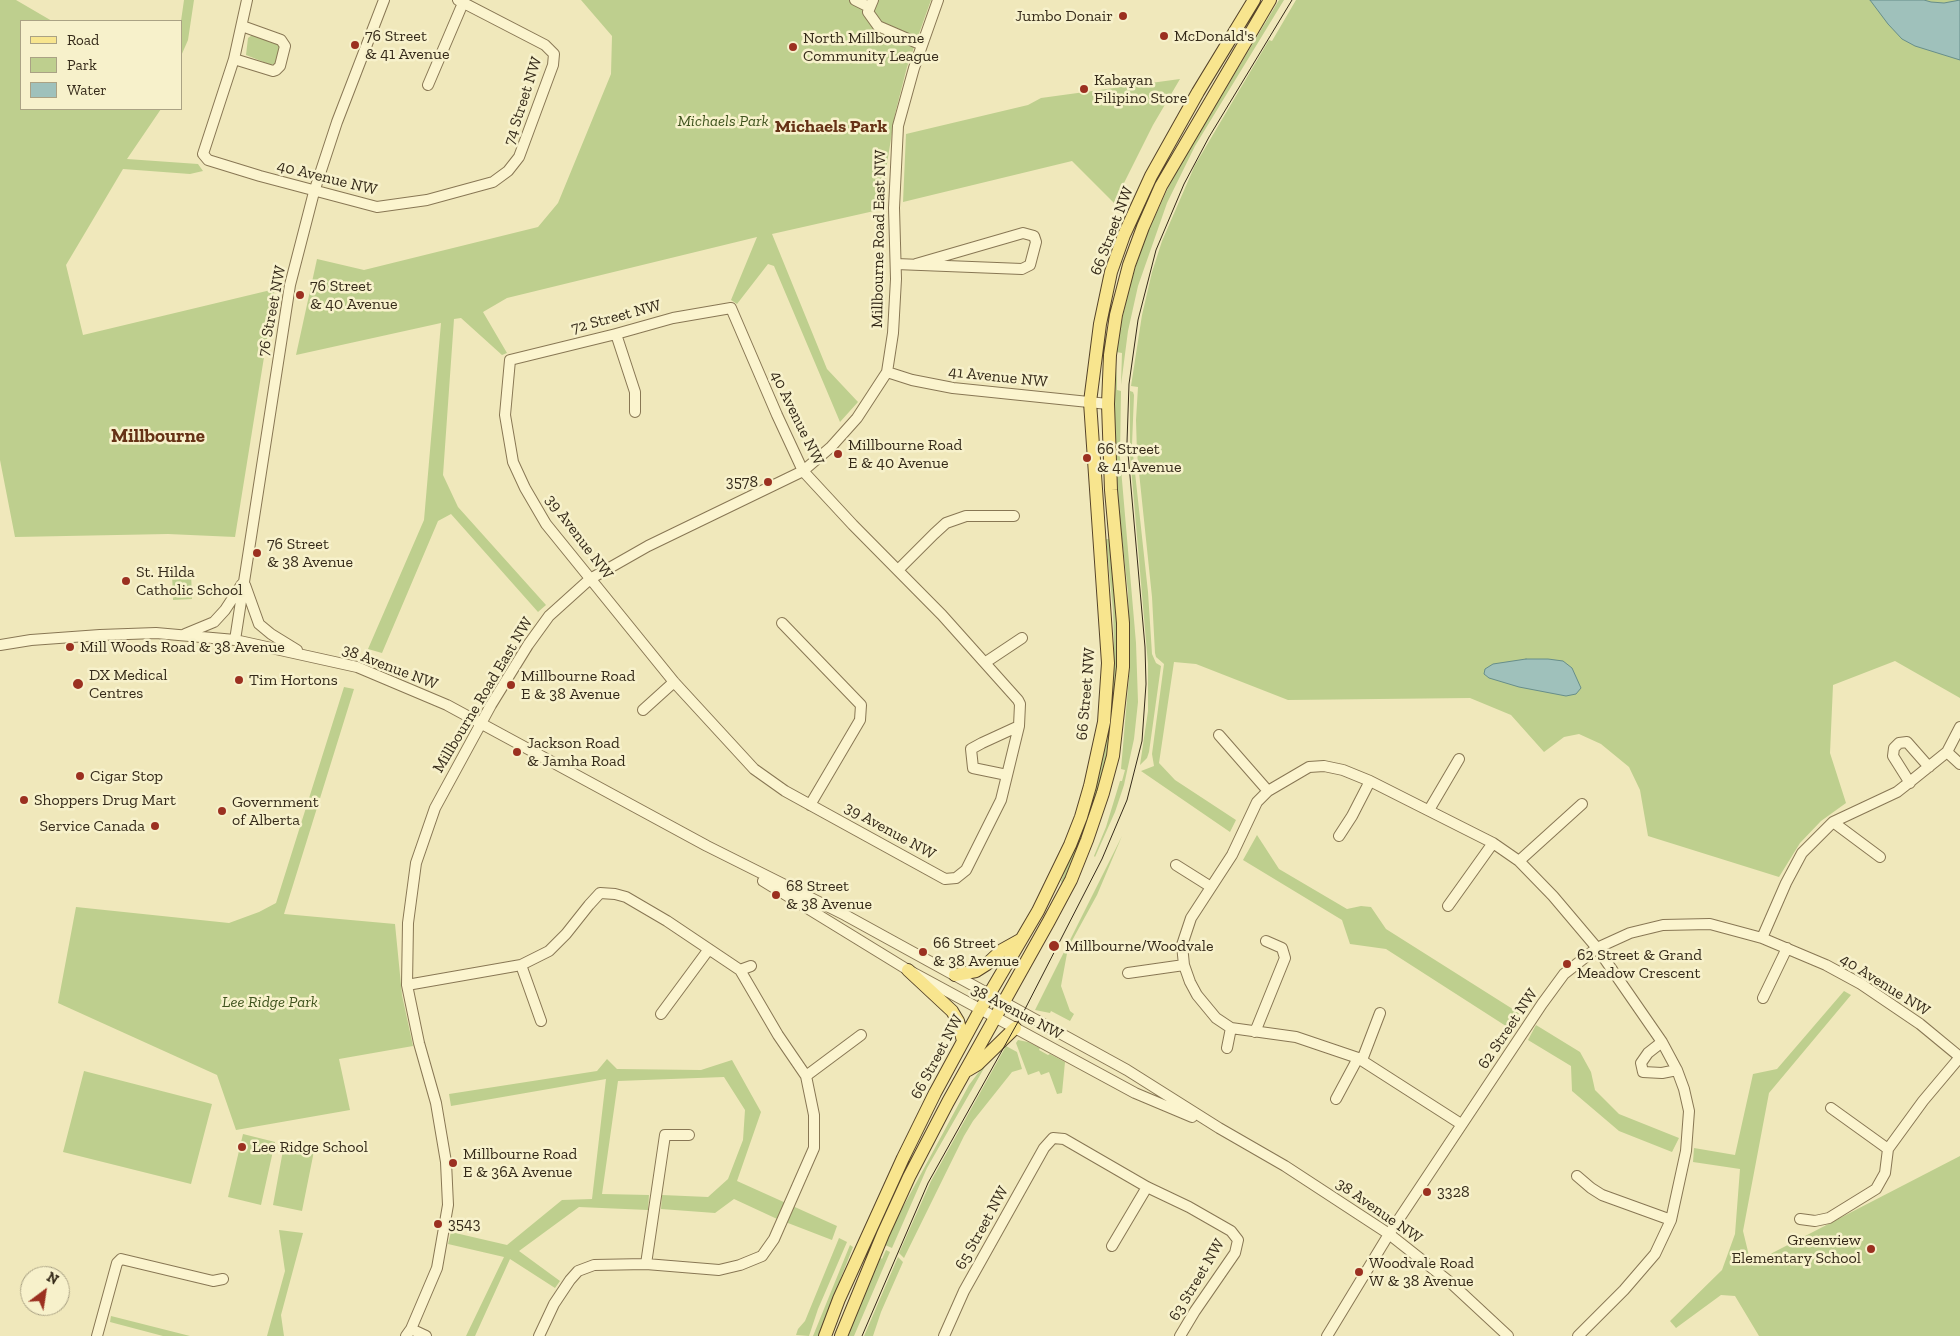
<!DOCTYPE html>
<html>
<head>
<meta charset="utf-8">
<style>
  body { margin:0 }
  #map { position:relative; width:1960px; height:1336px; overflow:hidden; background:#f0e8bb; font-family:"Zilla Slab",serif }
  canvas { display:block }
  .legend { position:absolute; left:20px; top:20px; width:162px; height:90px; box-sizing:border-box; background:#f7f1cb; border:1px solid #aaa284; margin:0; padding:6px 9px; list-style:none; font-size:15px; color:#362b1a }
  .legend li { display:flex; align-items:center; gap:10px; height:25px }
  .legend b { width:25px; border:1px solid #aaa284 }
  .north { position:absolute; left:20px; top:1266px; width:50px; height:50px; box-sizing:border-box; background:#f7f1cb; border:1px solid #aaa284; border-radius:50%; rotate:31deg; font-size:14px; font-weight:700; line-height:20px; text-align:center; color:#362b1a }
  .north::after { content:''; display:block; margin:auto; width:18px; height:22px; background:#9b3020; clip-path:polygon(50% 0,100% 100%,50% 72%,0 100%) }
</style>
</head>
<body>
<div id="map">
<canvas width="1960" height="1336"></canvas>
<ul class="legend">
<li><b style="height:6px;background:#f8e58e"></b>Road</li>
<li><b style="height:14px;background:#becf8e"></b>Park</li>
<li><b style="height:14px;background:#9fc1bb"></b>Water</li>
</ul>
<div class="north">N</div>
</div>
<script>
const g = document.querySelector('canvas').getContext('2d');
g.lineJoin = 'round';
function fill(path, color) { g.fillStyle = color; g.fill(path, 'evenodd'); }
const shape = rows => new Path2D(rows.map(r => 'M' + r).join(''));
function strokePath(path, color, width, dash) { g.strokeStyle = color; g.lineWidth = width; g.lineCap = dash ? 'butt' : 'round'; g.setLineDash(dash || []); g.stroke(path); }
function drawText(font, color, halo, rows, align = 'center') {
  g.font = font + ' "Zilla Slab",serif'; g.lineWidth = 5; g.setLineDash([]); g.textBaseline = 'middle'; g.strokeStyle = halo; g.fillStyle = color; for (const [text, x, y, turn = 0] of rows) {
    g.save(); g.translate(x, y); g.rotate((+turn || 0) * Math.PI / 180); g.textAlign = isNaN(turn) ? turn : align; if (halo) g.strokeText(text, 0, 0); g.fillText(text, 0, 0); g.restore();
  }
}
const green = shape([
  [0,0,16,0,52,21,21,21,21,109,161,109,127,159,198,164,203,171,190,174,123,169,66,265,83,335,275,289,235,537,168,534,15,537,0,460],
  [184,0,194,0,188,40,181,56,181,21],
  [581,0,931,0,907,67,895,114,886,170,883,209,772,234,827,369,858,402,840,422,774,266,768,264,737,304,731,300,757,237,507,298,483,312,507,353,502,355,461,318,454,319,443,475,458,507,546,605,538,612,451,514,438,521,382,653,368,649,424,520,441,323,296,355,317,259,364,270,538,227,558,203,611,74,612,36],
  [1279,0,1284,0,1195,146,1167,203,1138,286,1128,331,1121,385,1122,353,1116,352,1122,320,1131,281,1145,238,1175,173],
  [1296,0,1960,0,1960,698,1895,661,1833,685,1830,753,1846,803,1821,821,1800,843,1779,877,1648,836,1640,790,1629,767,1601,744,1579,734,1564,737,1544,752,1511,715,1470,698,1288,700,1196,664,1174,662,1159,763,1175,780,1236,820,1230,832,1141,771,1154,766,1152,754,1164,664,1156,657,1155,653,1152,597,1137,453,1136,420,1138,387,1131,386,1142,315,1152,272,1162,241,1195,165,1269,40,1272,41],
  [252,35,278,43,280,46,275,64,271,65,246,55,248,38],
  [1180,79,1153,125,1114,203,1072,161,903,202,906,134,1028,105,1041,98],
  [1117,366,1117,390,1121,391,1120,457,1136,643,1138,702,1134,739,1124,785,1115,812,1095,857,1094,856,1106,827,1120,781,1122,781,1125,770,1121,769,1130,665,1128,592,1114,467,1116,437,1113,437,1113,395,1115,395],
  [1130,391,1133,392,1134,395,1132,445,1148,592,1152,654,1156,663,1161,666,1149,752,1147,758,1140,765,1148,711,1148,664,1130,455],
  [1106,539,1109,539,1111,555,1118,621,1118,657,1108,752,1097,794,1073,861,1062,885,1061,881,1094,794,1104,751,1111,708,1114,642,1113,611],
  [191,571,192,599,173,600,172,572],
  [344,687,354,689,284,914,395,924,402,995,413,1046,339,1059,350,1110,236,1130,217,1075,58,1003,76,907,229,923,259,912,276,903],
  [1257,835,1279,869,1347,909,1361,906,1371,907,1386,929,1519,1013,1509,1028,1386,949,1350,944,1342,920,1243,860],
  [1122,836,1097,895,1068,948,1061,986,1070,1011,1074,1014,1070,1021,1051,1011,1050,1013,1035,1010],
  [1844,991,1851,995,1769,1093,1743,1231,1751,1264,1960,1156,1960,1336,1759,1336,1735,1296,1721,1295,1676,1328,1670,1321,1722,1270,1735,1234,1740,1169,1693,1162,1694,1148,1735,1155,1753,1074,1777,1069],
  [1536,1025,1580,1052,1591,1072,1595,1090,1619,1114,1679,1138,1672,1152,1619,1131,1572,1091,1571,1066,1528,1040],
  [1018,1040,1028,1042,1040,1048,1039,1050,1048,1055,1050,1054,1065,1062,1062,1093,1057,1094,1049,1072,1041,1075,1039,1071,1028,1075,1016,1043],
  [1006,1046,1017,1052,1022,1069,1012,1072,973,1121,964,1136,904,1258,899,1253,931,1181],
  [991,1056,927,1168,892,1248,885,1245,881,1253,896,1220,969,1085],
  [607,1059,617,1069,701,1070,732,1060,761,1112,737,1181,837,1226,832,1240,775,1218,734,1199,715,1213,661,1209,662,1195,708,1197,728,1179,743,1140,745,1110,724,1077,618,1081,602,1194,649,1195,648,1210,579,1207,519,1251,560,1281,555,1288,510,1259,475,1336,466,1336,504,1257,448,1244,451,1232,507,1245,562,1200,592,1199,606,1079,451,1106,449,1094,597,1071],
  [84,1071,212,1104,191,1184,63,1152],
  [243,1134,275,1142,261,1205,228,1197],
  [284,1145,314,1151,302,1211,273,1205],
  [279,1230,303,1233,281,1315,284,1336,267,1336,285,1271],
  [839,1238,847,1242,818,1309,809,1336,796,1335,798,1329,805,1321],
  [850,1245,853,1247,818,1336,813,1336],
  [886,1250,890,1252,854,1336,848,1336,879,1257,882,1259],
  [898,1257,903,1262,881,1312,873,1336,864,1336],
  [111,1316,190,1336,163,1336,110,1322]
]);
const water = shape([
  [1870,0,1924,0,1931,2,1944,3,1960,0,1960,60,1915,46,1902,39,1888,24,1870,0],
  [1526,659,1548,659,1563,661,1572,668,1581,688,1576,694,1566,696,1519,687,1489,678,1484,674,1485,669,1493,664,1526,659]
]);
const minor = shape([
  [247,0,234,59,203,154,208,160,260,176,377,207,427,200,493,182,508,171,519,157,553,65,554,54,545,45,458,0],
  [855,0,869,7],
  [873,0,868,12,878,26,922,45],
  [234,59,273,71,276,70,280,66,285,46,281,40,242,26],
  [428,85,463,3],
  [896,264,1022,269,1030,265,1036,242,1034,236,1023,233,916,264],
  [731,308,777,415,803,471,853,525,942,615,1018,700,1020,704,1019,726,1001,800,966,870,956,878,945,879,785,791,754,769,674,682,546,524,525,488,513,462,505,415,510,360,616,334,673,318,731,308],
  [616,334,635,392,635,412],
  [887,372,912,380,953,388,1108,404],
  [898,570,934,534,946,523,966,516,1014,516],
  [245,585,259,624,271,634,297,650],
  [782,623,861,705,860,720,810,805],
  [185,634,214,622,225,610,242,584],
  [235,640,290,285,314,192,337,122,384,0],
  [0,645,31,640,100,635,156,633,235,640,357,667,447,705,707,846,845,915,1127,1070,1219,1128,1285,1166,1389,1234,1451,1283,1508,1336],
  [986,662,1022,638],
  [643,710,674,682],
  [1219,735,1268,791],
  [1947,752,1960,764],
  [1007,775,973,768,971,749,982,743,1019,726],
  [1910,783,1893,756,1894,748,1899,743,1907,742,1929,767],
  [1429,810,1459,759],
  [1833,822,1880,857],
  [1339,836,1352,816,1370,781],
  [1519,861,1582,804],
  [1176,865,1211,887],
  [763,881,908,970,1135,1093,1192,1117],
  [1448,906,1493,843],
  [1762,938,1786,883,1802,853,1833,822,1897,792,1911,781,1947,752,1960,727],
  [521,965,541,1021],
  [740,970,751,966],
  [1128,973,1184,965],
  [407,985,521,965,549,951,566,934,589,905,600,893,615,894,626,897,667,921,740,970,778,1035,806,1076,814,1115,814,1148,774,1239,762,1256,740,1265,719,1270,646,1264,594,1265,578,1271,570,1280,554,1304,539,1336],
  [1763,998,1787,948],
  [661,1014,709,949],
  [1255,1032,1285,958,1282,948,1266,941],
  [1662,1042,1648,1053,1641,1063,1643,1072,1662,1073,1677,1070],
  [1227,1048,1231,1028],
  [1362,1060,1380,1013],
  [806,1076,861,1035],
  [1336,1099,1358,1058],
  [1831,1108,1888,1149],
  [1461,1124,1358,1058,1296,1037,1231,1028,1216,1018,1197,995,1190,982,1184,965,1182,945,1191,918,1232,855,1257,802,1268,791,1309,767,1324,766,1343,770,1370,781,1493,843,1519,861,1553,896,1597,948,1662,1042,1677,1070,1684,1089,1689,1111,1686,1151,1671,1220,1655,1254,1624,1290,1578,1336],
  [1577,1176,1591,1188,1602,1195,1671,1220],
  [1800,1219,1815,1221,1829,1218,1876,1189,1885,1173,1888,1149,1923,1101,1960,1057],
  [1112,1246,1147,1187],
  [646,1264,665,1135,689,1135],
  [411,1329,426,1336],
  [97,1336,117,1263,121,1259,213,1281,223,1279],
  [406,1336,411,1329,437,1268,448,1205,446,1162,436,1103,419,1043,407,985,408,923,416,863,435,808,491,705,528,645,549,616,590,579,648,546,803,471,831,447,857,418,887,372,893,333,896,279,894,208,898,126,914,68,938,0],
  [944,1336,964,1291,1044,1148,1053,1138,1064,1139,1147,1187,1189,1207,1231,1231,1238,1240,1235,1253,1195,1311,1180,1336],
  [1327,1336,1389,1234,1542,1004,1564,974,1597,948,1630,933,1663,925,1710,924,1762,938,1826,965,1861,984,1920,1024,1960,1057]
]);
const major = shape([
  [908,970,952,1011,958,1021,963,1041],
  [955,975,976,971,987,964,1002,950,1020,940],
  [968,1070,978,1064,1015,1028],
  [825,1336,839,1299,903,1158,935,1093,980,1010,1038,911,1070,845,1081,817,1090,786,1104,722,1108,663,1090,402,1100,324,1111,272,1124,235,1151,176,1198,92,1254,0],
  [841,1336,883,1234,909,1177,948,1102,1049,921,1071,880,1087,840,1103,793,1113,756,1123,667,1123,623,1111,490,1108,404,1110,355,1116,315,1129,265,1143,227,1161,186,1270,0]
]);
const tram = shape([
  [862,1336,928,1183,1023,1013,1102,859,1127,800,1142,741,1146,684,1145,647,1127,442,1129,384,1138,320,1156,250,1184,184,1209,137,1292,0]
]);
const markers = [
  [1123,16,5,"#9b3020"],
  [1164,36,5,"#9b3020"],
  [355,45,5,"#9b3020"],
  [793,47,5,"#9b3020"],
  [1084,89,5,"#9b3020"],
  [300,295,5,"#9b3020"],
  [838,454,5,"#9b3020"],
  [1087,458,5,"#9b3020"],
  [768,482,5,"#9b3020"],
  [257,553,5,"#9b3020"],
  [126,581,5,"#9b3020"],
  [70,647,5,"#9b3020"],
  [239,680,5,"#9b3020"],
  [78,684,6,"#9b3020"],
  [511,685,5,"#9b3020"],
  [517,752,5,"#9b3020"],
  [80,776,5,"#9b3020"],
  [24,800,5,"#9b3020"],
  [222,811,5,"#9b3020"],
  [155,826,5,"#9b3020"],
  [776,895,5,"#9b3020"],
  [1054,946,6,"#9b3020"],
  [923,952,5,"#9b3020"],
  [1567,964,5,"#9b3020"],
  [242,1147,5,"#9b3020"],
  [453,1163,5,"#9b3020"],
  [1427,1192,5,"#9b3020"],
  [438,1224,5,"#9b3020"],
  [1871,1249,5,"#9b3020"],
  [1359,1272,5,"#9b3020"]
];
const poiNames = [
  ["Jumbo Donair",1113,16,"right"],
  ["76 Street",365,36],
  ["& 41 Avenue",365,54],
  ["McDonald's",1174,36],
  ["North Millbourne",803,38],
  ["Community League",803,56],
  ["Kabayan",1094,80],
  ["Filipino Store",1094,98],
  ["76 Street",310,286],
  ["& 40 Avenue",310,304],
  ["Millbourne Road",848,445],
  ["E & 40 Avenue",848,463],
  ["66 Street",1097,449],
  ["& 41 Avenue",1097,467],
  ["3578",758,482,"right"],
  ["76 Street",267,544],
  ["& 38 Avenue",267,562],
  ["St. Hilda",136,572],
  ["Catholic School",136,590],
  ["Mill Woods Road & 38 Avenue",80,647],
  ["DX Medical",89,675],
  ["Centres",89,693],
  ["Millbourne Road",521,676],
  ["E & 38 Avenue",521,694],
  ["Tim Hortons",249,680],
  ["Jackson Road",527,743],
  ["& Jamha Road",527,761],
  ["Cigar Stop",90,776],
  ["Shoppers Drug Mart",34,800],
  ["Government",232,802],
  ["of Alberta",232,820],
  ["Service Canada",145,826,"right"],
  ["68 Street",786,886],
  ["& 38 Avenue",786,904],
  ["66 Street",933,943],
  ["& 38 Avenue",933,961],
  ["Millbourne/Woodvale",1065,946],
  ["62 Street & Grand",1577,955],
  ["Meadow Crescent",1577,973],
  ["Lee Ridge School",252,1147],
  ["Millbourne Road",463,1154],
  ["E & 36A Avenue",463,1172],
  ["3328",1437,1192],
  ["3543",448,1224],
  ["Greenview",1861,1240,"right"],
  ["Elementary School",1861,1258,"right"],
  ["Woodvale Road",1369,1263],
  ["W & 38 Avenue",1369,1281]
];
const streetNames = [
  ["74 Street NW",523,101,-72],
  ["40 Avenue NW",327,178,14],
  ["66 Street NW",1112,231,-69],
  ["Millbourne Road East NW",879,239,-89],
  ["76 Street NW",272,311,-79],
  ["72 Street NW",616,317,-15],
  ["41 Avenue NW",998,377,6],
  ["40 Avenue NW",797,418,64],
  ["39 Avenue NW",579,537,53],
  ["38 Avenue NW",390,667,21],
  ["66 Street NW",1086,694,-85],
  ["Millbourne Road East NW",483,695,-59],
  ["39 Avenue NW",890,831,29],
  ["40 Avenue NW",1885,985,32],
  ["38 Avenue NW",1017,1012,28],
  ["62 Street NW",1508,1029,-56],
  ["66 Street NW",937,1057,-62],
  ["38 Avenue NW",1379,1211,35],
  ["65 Street NW",982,1228,-61],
  ["63 Street NW",1197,1280,-59]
];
const parkNames = [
  ["Michaels Park",723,121],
  ["Lee Ridge Park",270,1002]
];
const neighbourhoodNames = [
  ["Michaels Park",831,127]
];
const quarterNames = [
  ["Millbourne",158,437]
];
fill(green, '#becf8e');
fill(water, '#9fc1bb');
strokePath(water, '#678e8a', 1);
strokePath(minor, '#887754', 12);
strokePath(major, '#554329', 14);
strokePath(minor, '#fbf4ce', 10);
strokePath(major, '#f8e58e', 12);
strokePath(tram, '#362b1a', 1);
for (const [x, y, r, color] of markers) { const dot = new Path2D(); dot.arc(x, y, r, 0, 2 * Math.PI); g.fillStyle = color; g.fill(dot); strokePath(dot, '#f7f1cb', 2); }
drawText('16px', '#362b1a', '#f7f1cb', poiNames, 'left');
drawText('16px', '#362b1a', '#f7f1cb', streetNames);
drawText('italic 16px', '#40541f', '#f7f1cb', parkNames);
drawText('bold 18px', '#663216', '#f7f1cb', neighbourhoodNames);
drawText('bold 19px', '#663216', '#f7f1cb', quarterNames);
</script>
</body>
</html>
